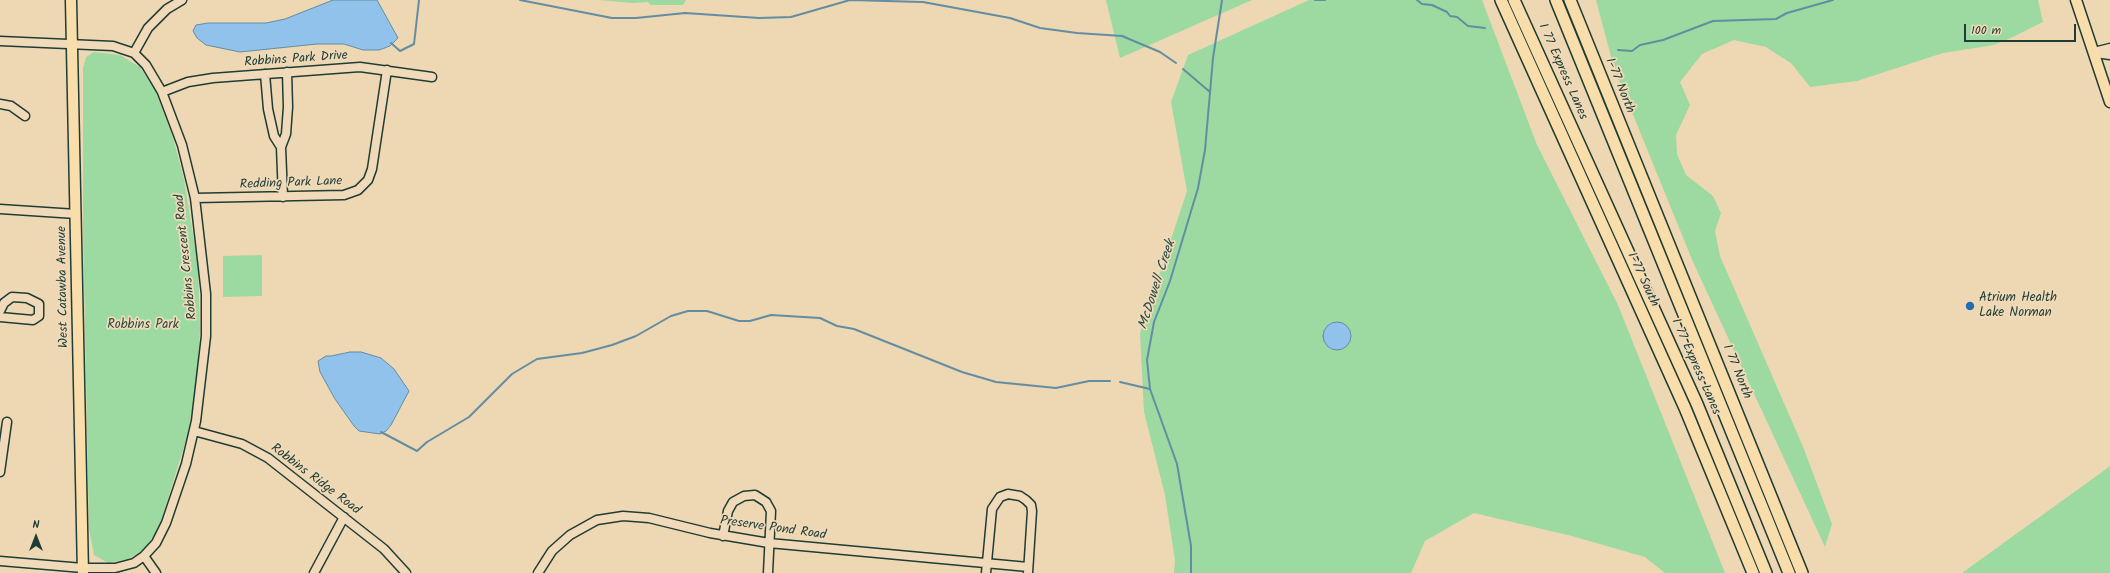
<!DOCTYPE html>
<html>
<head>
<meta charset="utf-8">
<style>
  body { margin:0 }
  #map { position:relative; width:2110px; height:573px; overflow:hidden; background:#eed7b3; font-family:Kalam,sans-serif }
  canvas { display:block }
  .north { position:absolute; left:16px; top:517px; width:40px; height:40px; -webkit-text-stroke:3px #f0dab9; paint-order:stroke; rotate:0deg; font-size:11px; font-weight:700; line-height:16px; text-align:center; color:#1f3d34 }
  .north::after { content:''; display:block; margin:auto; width:14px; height:18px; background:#1f3d34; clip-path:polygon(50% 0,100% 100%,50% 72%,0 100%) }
  .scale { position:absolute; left:1964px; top:24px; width:112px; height:18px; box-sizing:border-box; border:2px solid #1f3d34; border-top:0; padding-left:5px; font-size:12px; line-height:14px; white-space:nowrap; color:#1f3d34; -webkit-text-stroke:3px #f0dab9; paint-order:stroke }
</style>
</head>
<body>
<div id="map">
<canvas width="2110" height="573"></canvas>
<div class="north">N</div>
<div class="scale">100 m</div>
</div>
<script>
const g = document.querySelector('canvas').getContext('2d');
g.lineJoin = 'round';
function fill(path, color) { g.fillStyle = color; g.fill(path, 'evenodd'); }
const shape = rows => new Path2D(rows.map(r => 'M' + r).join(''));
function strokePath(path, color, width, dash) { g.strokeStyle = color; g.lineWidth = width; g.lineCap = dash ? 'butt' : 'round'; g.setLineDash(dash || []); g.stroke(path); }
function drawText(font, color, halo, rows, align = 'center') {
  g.font = font + ' Kalam,sans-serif'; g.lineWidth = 3.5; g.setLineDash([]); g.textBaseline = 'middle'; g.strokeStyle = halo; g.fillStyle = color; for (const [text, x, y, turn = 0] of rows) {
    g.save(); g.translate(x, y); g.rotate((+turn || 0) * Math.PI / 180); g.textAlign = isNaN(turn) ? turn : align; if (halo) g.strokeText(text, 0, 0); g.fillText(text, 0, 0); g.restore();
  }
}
const green = shape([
  [599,0,686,0,683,5,651,5,648,2,633,3],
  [1106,0,1252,0,1120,58],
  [1309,0,1482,0,1537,145,1618,305,1725,573,1665,573,1645,557,1572,536,1474,513,1425,541,1411,573,1174,573,1175,561,1165,495,1144,412,1140,333,1187,191,1171,102,1188,55],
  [1596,0,2038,0,2043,22,2013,37,1994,45,1943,53,1857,81,1810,87,1792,64,1766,47,1734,40,1702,54,1680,82,1690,105,1676,135,1677,154,1686,175,1713,196,1721,213,1715,231,1720,256,1804,449,1832,524,1825,547,1693,262,1614,68],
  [94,52,120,55,140,67,156,92,173,138,184,179,198,266,200,330,197,379,188,434,159,527,145,549,128,559,108,563,94,555,89,529,83,225,83,68,86,57],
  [262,255,262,296,223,297,223,256],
  [2110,466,2110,573,1962,573,2102,472]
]);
const water = shape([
  [333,0,377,0,398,38,390,46,379,50,363,50,344,44,317,44,240,52,206,45,197,38,193,31,196,25,208,23,266,23,285,19,333,0],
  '1323 336a14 14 0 1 1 28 0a14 14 0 1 1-28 0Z',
  [350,352,361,352,381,358,394,369,409,391,391,425,386,431,380,434,359,431,354,426,335,399,320,372,318,361,326,356,331,356,350,352]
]);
const stream = shape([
  [520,0,612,18,636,18,685,13,759,18,791,17,850,0,923,2,1010,18,1040,28,1077,33,1122,36,1160,52,1176,63],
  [1315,0,1325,0],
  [1417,0,1422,4,1432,5,1447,12,1450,16,1457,17,1468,26,1485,28],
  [391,43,400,51,414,44,419,0],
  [1618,50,1632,51,1640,45,1663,40,1713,21,1776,19,1787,13,1833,0],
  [1183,69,1210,92],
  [1120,382,1150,389],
  [381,432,417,451,427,442,469,417,512,374,537,359,582,353,612,345,636,336,671,316,688,311,707,311,739,321,750,321,771,315,820,318,837,326,854,329,962,372,996,382,1056,388,1089,381,1110,381],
  [1191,573,1191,546,1177,464,1150,389,1147,360,1154,322,1170,281,1198,188,1205,150,1213,58,1222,0]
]);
const minor = shape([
  [0,41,113,46,134,53,146,65,162,92,182,145,195,198,206,294,206,336,196,421,186,464,166,523,156,543,144,556,134,563,115,568,83,568,0,561],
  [2094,52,2110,48],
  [134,53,148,28,167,9,182,0],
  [2095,53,2110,55],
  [265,74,268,109,274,136,281,147],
  [162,92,188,82,213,78,360,67,432,77],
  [0,104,11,106,25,116],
  [283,197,281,147,286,134,288,107,287,72],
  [195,198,344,195,358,190,368,180,372,169,387,70],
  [0,209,76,214],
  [0,311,4,303,12,297,27,298,39,304,39,316,33,320,0,317],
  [194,431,242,444,268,458,384,549,406,573],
  [0,472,7,422],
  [723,536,728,511,733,502,744,496,755,495,766,502,771,511,768,573],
  [144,556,156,573],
  [314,573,344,517],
  [538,573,552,551,570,535,597,520,623,516,649,518,710,533,769,543,1028,567],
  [986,573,992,509,1000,497,1008,494,1020,496,1026,500,1031,505,1032,511,1028,573]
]);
const major = shape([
  [71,0,83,573],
  [2076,0,2110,102]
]);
const highway = shape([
  [1501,0,1685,408,1753,573],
  [1514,0,1697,404,1766,573],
  [1556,0,1789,573],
  [1570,0,1802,573]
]);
const markers = [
  [1970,306,5,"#1f6fb2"]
];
const streetNames = [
  ["Robbins Park Drive",296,60,-4],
  ["I 77 Express Lanes",1562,72,66],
  ["I-77 North",1619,86,68],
  ["Redding Park Lane",291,184,-2],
  ["Robbins Crescent Road",187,257,-96],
  ["I-77 South",1642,280,65],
  ["West Catawba Avenue",64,287,-91],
  ["I 77 Express Lanes",1695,367,66],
  ["I 77 North",1736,372,68],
  ["Robbins Ridge Road",315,480,37],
  ["Preserve Pond Road",773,529,8]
];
const poiNames = [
  ["Atrium Health",1979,299],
  ["Lake Norman",1979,314]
];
const parkNames = [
  ["Robbins Park",143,326]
];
const waterNames = [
  ["McDowell Creek",1158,285,-72]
];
fill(green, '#9ddaa1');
fill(water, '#90c2ec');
strokePath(water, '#638da2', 1);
strokePath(stream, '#638da2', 2);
strokePath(minor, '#1f3d34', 11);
strokePath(major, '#1f3d34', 13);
strokePath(highway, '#1f3d34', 14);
strokePath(minor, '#f0dab9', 8);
strokePath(major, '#f9deab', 10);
strokePath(highway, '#f9deab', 11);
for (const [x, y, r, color] of markers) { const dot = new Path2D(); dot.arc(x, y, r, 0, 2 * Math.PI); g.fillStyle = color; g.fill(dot); strokePath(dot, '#f0dab9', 1.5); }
drawText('13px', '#1f3d34', '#f0dab9', streetNames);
drawText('13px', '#1f3d34', '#f0dab9', poiNames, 'left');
drawText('13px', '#2c4d3f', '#f0dab9', parkNames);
drawText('italic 14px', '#2a4a46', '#f0dab9', waterNames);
</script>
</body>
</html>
